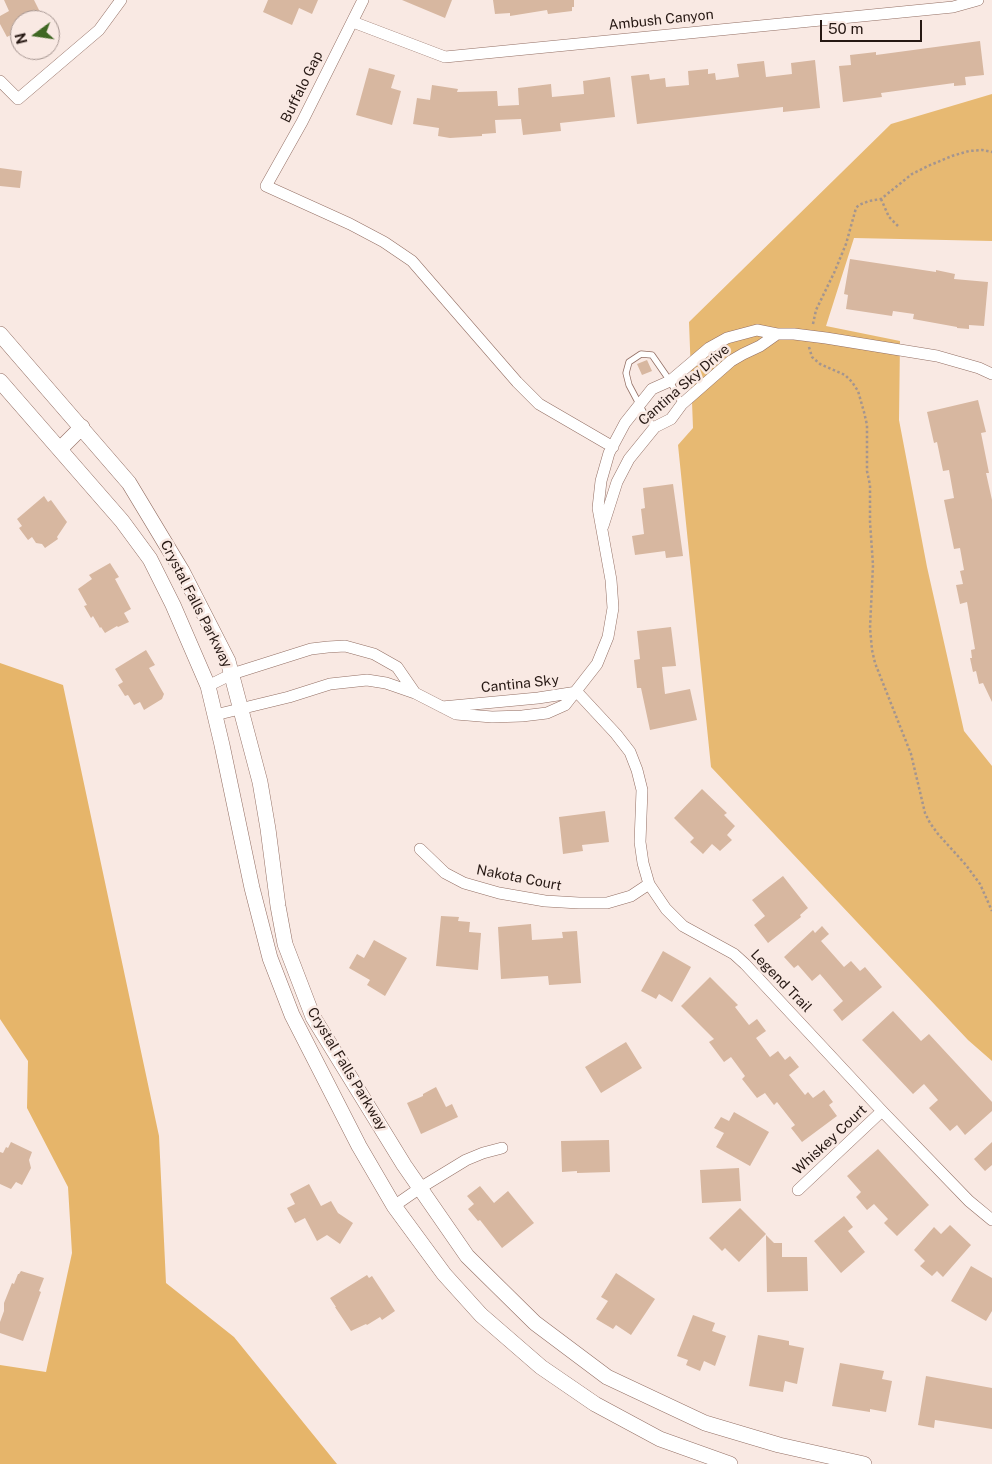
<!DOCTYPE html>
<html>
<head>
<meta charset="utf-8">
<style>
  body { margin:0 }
  #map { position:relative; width:992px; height:1464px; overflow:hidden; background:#f9e9e3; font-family:"Public Sans",sans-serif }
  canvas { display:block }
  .north { position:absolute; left:10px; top:10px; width:50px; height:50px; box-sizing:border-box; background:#f9e9e3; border:1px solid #a59590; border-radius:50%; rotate:256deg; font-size:14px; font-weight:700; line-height:20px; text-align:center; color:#261813 }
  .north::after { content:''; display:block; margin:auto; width:18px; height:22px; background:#3f6723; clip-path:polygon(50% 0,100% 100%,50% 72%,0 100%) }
  .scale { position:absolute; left:820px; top:20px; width:102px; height:22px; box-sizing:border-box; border:2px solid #261813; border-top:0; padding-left:6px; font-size:15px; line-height:18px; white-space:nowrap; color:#261813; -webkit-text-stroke:4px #f9e9e3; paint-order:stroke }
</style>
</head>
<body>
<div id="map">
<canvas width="992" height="1464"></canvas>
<div class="north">N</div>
<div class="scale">50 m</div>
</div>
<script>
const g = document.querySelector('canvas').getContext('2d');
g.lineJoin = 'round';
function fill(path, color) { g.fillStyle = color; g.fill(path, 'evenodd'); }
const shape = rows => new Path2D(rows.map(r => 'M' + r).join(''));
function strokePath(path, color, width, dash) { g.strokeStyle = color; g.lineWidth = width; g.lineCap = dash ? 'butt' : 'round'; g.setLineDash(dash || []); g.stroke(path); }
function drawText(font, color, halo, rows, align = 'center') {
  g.font = font + ' "Public Sans",sans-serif'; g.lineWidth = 5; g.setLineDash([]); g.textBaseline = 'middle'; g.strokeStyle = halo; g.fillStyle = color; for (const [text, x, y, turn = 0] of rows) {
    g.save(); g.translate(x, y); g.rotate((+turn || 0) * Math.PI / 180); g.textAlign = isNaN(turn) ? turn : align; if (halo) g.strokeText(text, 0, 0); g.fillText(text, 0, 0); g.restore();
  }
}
const green = shape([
  [992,94,992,241,854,238,826,326,900,341,899,420,927,567,964,731,992,766,992,1061,968,1040,711,767,678,445,693,428,689,322,891,124]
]);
const forest = shape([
  [0,663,63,685,159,1136,166,1283,234,1337,337,1464,0,1464,0,1365,46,1372,72,1253,68,1187,27,1108,28,1061,0,1019]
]);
const building = shape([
  [4,0,34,0,44,20,20,20,20,30,7,37,0,24,0,16,9,11],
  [268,0,318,0,312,14,299,8,292,25,263,12],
  [402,0,452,0,445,18],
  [493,0,574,0,574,7,572,7,572,11,548,14,547,10,510,16,510,13,495,14],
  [980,41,984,75,965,77,966,85,954,86,954,83,881,93,882,97,843,102,839,66,851,65,850,55,876,52,876,55],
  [815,60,820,108,783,112,783,107,637,124,631,76,649,74,650,80,665,78,666,87,689,85,688,71,708,69,708,74,715,73,716,80,739,77,737,64,764,61,766,77,792,74,791,63],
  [369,68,395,75,391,88,401,91,392,125,356,115],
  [610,77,615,117,560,123,561,131,523,135,521,119,495,120,496,133,482,134,482,136,450,138,438,136,439,128,413,124,417,98,430,100,432,85,458,89,457,92,497,91,498,106,519,105,518,88,551,84,552,97,584,94,583,81],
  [0,168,22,171,20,188,0,186],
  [850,259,936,272,936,270,955,274,954,279,988,282,984,326,969,325,969,329,957,328,957,327,913,319,914,314,893,311,892,316,846,309,848,295,844,294],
  [647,360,652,371,642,375,637,364],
  [978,400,986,432,981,433,989,473,986,473,992,500,992,702,983,683,979,684,976,671,973,672,970,658,972,658,971,650,975,649,967,602,960,604,956,585,963,584,960,571,964,570,960,548,954,549,944,500,954,498,949,470,943,471,937,442,934,443,927,412],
  [673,484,683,556,666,558,665,551,635,555,632,536,644,534,641,509,645,508,643,488],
  [44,496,48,502,51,500,67,522,57,537,58,539,45,548,42,544,36,543,32,537,28,540,19,528,22,526,17,519],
  [110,563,119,577,115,579,131,609,124,613,129,622,118,627,117,626,105,633,101,627,100,628,93,616,91,618,84,606,87,605,78,589,92,579,89,575],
  [671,627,676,666,662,667,665,694,690,689,697,720,650,730,641,688,637,688,634,660,640,659,637,631],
  [146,650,155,665,149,668,164,694,162,699,144,710,140,702,134,705,128,695,125,696,118,685,123,682,115,669],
  [702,789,727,813,724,815,735,826,727,835,732,840,720,851,712,844,703,854,690,842,694,838,674,818],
  [605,811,609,842,582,845,583,851,563,854,559,817],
  [783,876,808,908,800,915,801,917,768,943,754,925,765,916,752,900],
  [441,916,459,917,458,921,470,922,469,932,481,933,478,970,436,966],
  [531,924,532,940,563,938,562,932,577,931,581,983,549,985,548,976,501,979,498,927],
  [822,926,829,934,821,941,844,967,851,961,860,971,865,967,882,987,842,1021,833,1010,843,1001,820,974,812,981,798,965,794,968,784,957,813,930,815,933],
  [374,940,407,958,385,996,367,985,370,980,349,968,357,954,364,958],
  [663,951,691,967,672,1002,659,994,656,999,641,991],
  [710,977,738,1005,735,1007,749,1025,757,1019,766,1031,756,1038,770,1057,778,1051,785,1060,790,1056,799,1067,789,1075,805,1095,808,1092,813,1098,824,1090,833,1102,829,1105,837,1116,802,1142,791,1128,795,1125,777,1102,774,1105,765,1093,757,1098,742,1079,745,1076,731,1057,724,1062,709,1042,714,1039,681,1006],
  [893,1011,921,1041,929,1034,992,1102,992,1111,965,1135,957,1125,950,1131,929,1108,938,1100,924,1084,913,1094,862,1040],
  [626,1042,642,1068,601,1093,585,1067],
  [436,1087,446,1107,452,1104,458,1117,421,1134,407,1103,423,1096,423,1094],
  [734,1112,769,1132,750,1166,716,1147,724,1133,714,1128,721,1117,729,1121],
  [609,1140,610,1172,577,1173,577,1171,562,1172,561,1141],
  [11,1142,32,1152,29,1160,31,1168,22,1185,16,1182,11,1189,0,1184,0,1152,3,1153,6,1147,8,1148],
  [992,1142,992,1165,985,1171,974,1159],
  [878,1149,929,1205,897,1236,884,1223,888,1219,874,1204,867,1210,856,1197,861,1192,847,1176],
  [739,1168,741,1201,702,1203,700,1170],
  [309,1184,321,1206,331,1201,338,1213,353,1223,340,1244,327,1235,317,1241,305,1218,295,1223,287,1208,295,1204,290,1194],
  [480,1186,494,1203,508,1191,534,1223,502,1248,480,1220,478,1221,468,1209,474,1204,467,1196],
  [740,1208,766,1234,739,1262,725,1248,722,1251,709,1238],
  [844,1216,853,1227,848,1231,865,1252,841,1273,814,1241],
  [950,1225,971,1245,943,1277,937,1271,932,1276,920,1266,925,1261,914,1250,934,1227,941,1234],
  [766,1235,774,1243,782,1243,782,1257,807,1257,808,1291,767,1292],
  [971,1266,992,1278,992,1311,986,1321,951,1301],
  [21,1271,44,1278,39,1291,41,1292,23,1341,0,1333,0,1322,4,1311,4,1303,12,1283,14,1284,18,1274,19,1274],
  [616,1273,655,1299,631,1335,616,1325,613,1329,596,1319,608,1301,601,1297],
  [367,1275,369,1278,372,1276,395,1311,382,1320,380,1317,367,1325,366,1324,351,1331,335,1307,336,1307,330,1298],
  [693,1315,715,1323,712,1331,726,1336,715,1366,704,1361,700,1371,686,1365,688,1360,677,1356],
  [758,1335,789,1341,789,1345,804,1348,797,1384,785,1381,783,1392,749,1386],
  [840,1363,884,1371,882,1379,892,1381,886,1412,870,1409,870,1412,832,1406],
  [926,1376,992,1388,992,1429,935,1420,934,1428,918,1425]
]);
const path = shape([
  [881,199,889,217,898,226],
  [813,324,816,310,834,273,846,244,856,208,859,205,869,201,881,199,912,174,928,166,952,156,969,151,982,150,992,152],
  [809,347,812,357,820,364,845,375,852,382,858,391,864,412,867,425,867,471,870,485,870,522,873,565,870,628,872,650,875,663,911,754,925,813,930,823,938,834,966,865,980,884,992,911]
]);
const service = shape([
  [655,427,646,417,629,385,626,373,629,362,641,354,652,355,670,381,682,404]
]);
const minor = shape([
  [363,0,302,122,266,186,350,224,384,242,412,261,517,382,539,404,613,447],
  [353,22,445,57,953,7,978,0],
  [0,81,18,99,99,30,121,0],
  [603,526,617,482,629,459,655,427,671,419,682,404,731,361,743,354,760,346,777,334],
  [208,686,232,674,311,649,328,647,345,646,374,654,397,667,415,693],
  [577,692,616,734,630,752,637,770,642,790,640,842,643,863,649,884,666,909,683,926,734,954,745,964,882,1111,969,1201,992,1220],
  [442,707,538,698,577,692],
  [215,715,289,697,330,684,367,680,386,683,415,693,456,714,492,717,522,716,547,713,565,705,597,664,608,637,613,608,611,580,598,508,601,481,609,453,625,423,652,389,670,381,709,348,727,338,757,330,777,334,794,334,826,338,937,356,979,368,992,374],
  [420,849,445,873,464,883,499,893,545,901,579,903,607,903,631,896,649,884],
  [798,1190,882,1111],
  [394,1206,420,1188,466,1160,483,1153,502,1148]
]);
const tertiary = shape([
  [0,334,129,483,182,571,228,661,260,782,268,829,278,906,285,944,313,1017,404,1165,467,1256,535,1323,607,1377,705,1423,779,1445,864,1464],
  [0,381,122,521,150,559,173,605,208,686,222,745,252,888,270,958,292,1015,359,1146,394,1206,444,1274,481,1315,541,1367,595,1404,660,1439,730,1464],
  [60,449,82,427]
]);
const streetNames = [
  ["Ambush Canyon",661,20,-6],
  ["Buffalo Gap",302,87,-64],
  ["Cantina Sky Drive",684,385,-41],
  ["Crystal Falls Parkway",196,604,63],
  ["Cantina Sky",520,684,-6],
  ["Nakota Court",519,878,11],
  ["Legend Trail",781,981,46],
  ["Crystal Falls Parkway",347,1069,59],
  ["Whiskey Court",830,1140,-43]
];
fill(green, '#e7b972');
fill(forest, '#e6b56a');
fill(building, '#d7b7a0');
strokePath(service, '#936f64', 7);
strokePath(minor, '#936f64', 12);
strokePath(tertiary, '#936f64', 16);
strokePath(path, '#a4958f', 2.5, [2.5, 2.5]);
strokePath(service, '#fff', 5.5);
strokePath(minor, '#fff', 11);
strokePath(tertiary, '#fff', 15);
drawText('14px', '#261813', '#f9e9e3', streetNames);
</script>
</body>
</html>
